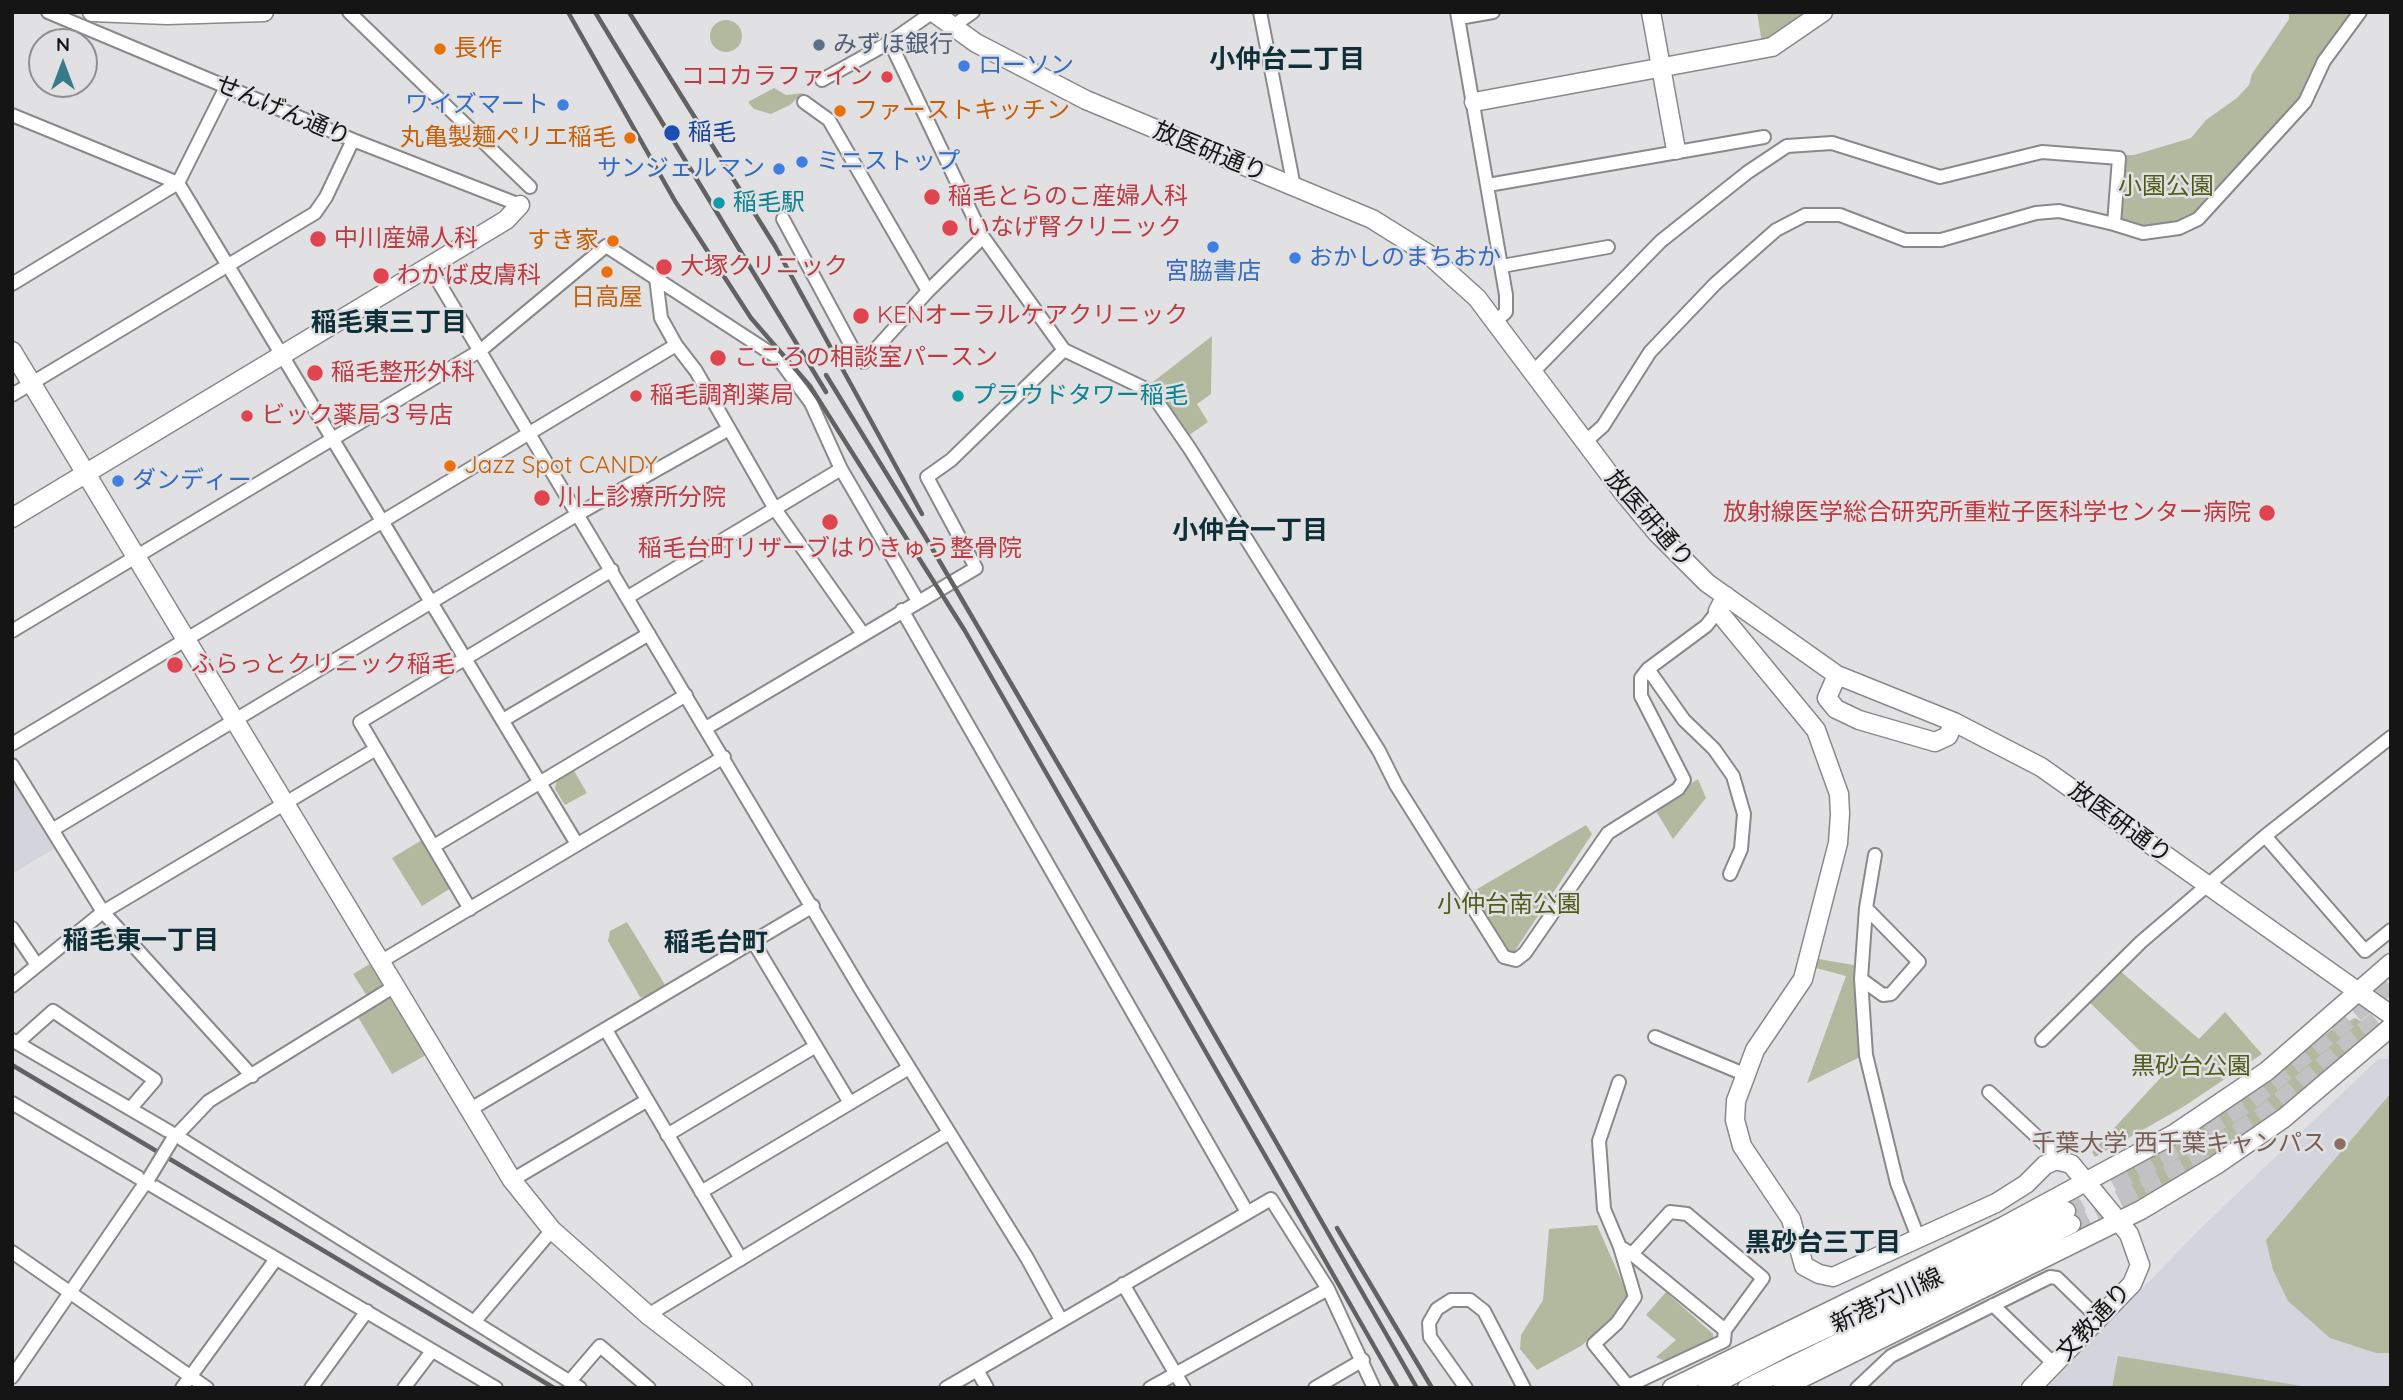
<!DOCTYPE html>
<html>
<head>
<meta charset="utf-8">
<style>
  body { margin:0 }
  #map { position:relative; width:2403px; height:1400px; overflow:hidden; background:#e1e1e3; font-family:Quicksand,sans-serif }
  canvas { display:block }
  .frame { position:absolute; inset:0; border:14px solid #151515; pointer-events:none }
  .north { position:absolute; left:28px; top:28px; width:70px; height:70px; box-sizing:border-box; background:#e1e1e3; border:2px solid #8f8f91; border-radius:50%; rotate:0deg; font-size:19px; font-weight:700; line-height:28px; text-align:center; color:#151515 }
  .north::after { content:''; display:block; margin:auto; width:24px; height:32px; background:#377a8a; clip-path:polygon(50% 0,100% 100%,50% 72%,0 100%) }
</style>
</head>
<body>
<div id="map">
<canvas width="2403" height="1400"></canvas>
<div class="frame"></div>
<div class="north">N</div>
</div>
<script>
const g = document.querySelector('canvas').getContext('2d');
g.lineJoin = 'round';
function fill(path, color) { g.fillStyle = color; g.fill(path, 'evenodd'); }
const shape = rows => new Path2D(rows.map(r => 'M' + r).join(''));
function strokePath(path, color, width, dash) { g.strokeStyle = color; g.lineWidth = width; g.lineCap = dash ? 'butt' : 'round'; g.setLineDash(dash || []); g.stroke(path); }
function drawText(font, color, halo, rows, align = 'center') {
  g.font = font + ' Quicksand,"Noto Sans JP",sans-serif'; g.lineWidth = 5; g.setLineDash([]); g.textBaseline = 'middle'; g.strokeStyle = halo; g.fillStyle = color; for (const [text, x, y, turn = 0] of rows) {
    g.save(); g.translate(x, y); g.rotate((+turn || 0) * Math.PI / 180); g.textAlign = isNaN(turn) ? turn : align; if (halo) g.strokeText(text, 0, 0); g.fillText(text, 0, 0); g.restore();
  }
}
const built = shape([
  [12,774,57,847,12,874],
  [2378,1059,2391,1059,2391,1388,2046,1388,2200,1229]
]);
const green = shape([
  [1757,12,1814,12,1762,43],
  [2289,12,2356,12,2303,101,2197,216,2178,225,2142,230,2117,222,2124,155,2134,155,2191,138,2206,120,2237,98,2249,85,2252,74,2289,19],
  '710 36a16 16 0 1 1 32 0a16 16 0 1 1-32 0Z',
  [774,88,786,95,803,93,790,105,771,114,754,109,748,102],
  [1212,336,1211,394,1197,404,1208,422,1185,438,1149,385],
  [573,769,587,793,565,805,555,789,557,778],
  [1698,779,1706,798,1673,839,1654,808],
  [1586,825,1592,834,1514,952,1503,951,1467,895],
  [422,840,451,888,422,906,392,858],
  [627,922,667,988,648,999,640,997,608,941,610,931],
  [1819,959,1859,966,1864,1055,1807,1083,1846,976,1816,968],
  [373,962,384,982,383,987,367,996,353,974],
  [2119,970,2199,1039,2225,1012,2262,1054,2183,1107,2095,1157,2092,1152,2164,1074,2087,1000],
  [390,998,426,1055,392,1074,358,1017],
  [2355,1018,2369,1026,2369,1035,2297,1098,2246,1137,2139,1199,2118,1172,2287,1066,2330,1031],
  [2391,1093,2391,1353,2376,1353,2330,1338,2288,1301,2273,1270,2266,1240],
  [1597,1225,1629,1298,1622,1310,1581,1346,1537,1370,1520,1349,1521,1335,1543,1300,1549,1229],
  [1666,1292,1713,1334,1713,1341,1666,1362,1656,1357,1676,1340,1646,1315],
  [2118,1356,2314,1388,2112,1388]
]);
const secondaryTunnel = shape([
  [2066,1211,2172,1151,2248,1103,2391,984],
  [2071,1224,2195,1160,2263,1115,2391,1008]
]);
const street = shape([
  [48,12,353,140,520,205],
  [349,12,530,187],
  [1260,12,1294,187],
  [1457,12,1506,295,1506,312,1496,321],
  [1459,18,1493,12],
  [953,26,973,12],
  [822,80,890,42,933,12],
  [804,102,829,120,928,291,983,237],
  [12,115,178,183,577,844],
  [1488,185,1764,137],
  [783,219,854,351,864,362,928,291],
  [2114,224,2143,233,2179,228,2198,219,2305,102,2324,61,2360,12],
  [429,266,861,990,1027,1258,1061,1320],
  [1502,266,1608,247],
  [656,278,661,318,676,345,696,371,775,509,863,634],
  [12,284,178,183,226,87],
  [1064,350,1150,391,1190,449,1379,751,1396,785,1504,957,1516,960,1525,953,1608,833,1678,789,1684,780,1641,696,1641,678,1648,669,1706,626,1718,611],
  [1533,372,1661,241,1748,172,1787,146,1832,143,1940,177,2042,152,2119,158,2114,224,2059,211,2036,213,1941,240,1905,240,1840,215,1805,215,1776,230,1715,284,1650,352,1603,426,1585,442],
  [12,395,315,213,326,197,353,140],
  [628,597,841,469],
  [902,610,1247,1212],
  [12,631,481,350,606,246,778,358,811,403,841,469,918,601],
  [1648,669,1684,720,1714,749,1733,776,1744,814,1741,849,1730,874],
  [503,720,649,634],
  [706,728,976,568,927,477,951,460,1064,350,983,237,890,42],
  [12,744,676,345],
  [12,765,103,912,252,1076],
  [52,830,578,514,729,429],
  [2265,836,2365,951,2391,930],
  [434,846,686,695],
  [1875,855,1866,908,1861,979,1866,1055,1897,1183,1918,1237],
  [470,909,360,722,612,570],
  [12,928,37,965],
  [754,943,850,1103],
  [380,962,724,757],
  [1861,979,1883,995,1891,994,1919,962,1866,908],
  [12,986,103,912,376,749],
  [606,1030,741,1259],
  [1655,1037,1744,1074],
  [12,1040,175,1135,580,1388],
  [2042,1040,2141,942,2265,836,2391,737],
  [17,1043,53,1011,155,1080,130,1109],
  [1619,1082,1599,1141,1604,1209,1620,1247,1632,1254,1725,1330,1763,1278,1687,1214,1670,1212,1632,1254],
  [1989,1092,2063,1161],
  [12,1103,496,1388],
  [469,1110,813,906],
  [667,1135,816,1046],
  [172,1140,209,1101,395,986],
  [512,1180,646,1101],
  [701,1192,909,1068],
  [1620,1247,1635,1297,1617,1323,1594,1344,1628,1386,1724,1341,1725,1330],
  [12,1252,207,1388],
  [1123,1284,1184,1388],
  [1993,1305,2054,1364],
  [648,1315,949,1133],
  [474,1322,552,1230],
  [977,1370,987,1388],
  [12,1377,148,1179],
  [570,1381,600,1346,649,1388],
  [182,1388,276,1259],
  [311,1388,367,1311],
  [404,1388,432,1351],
  [946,1388,1271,1199,1328,1289,1374,1388],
  [1150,1388,1328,1289],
  [1315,1388,1363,1360],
  [1466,1388,1430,1337,1429,1323,1437,1309,1451,1300,1470,1300,1484,1311,1524,1388],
  [1857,1388,1891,1356,2050,1277,2057,1278,2098,1318]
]);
const secondary = shape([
  [92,12,167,15,264,12],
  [933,12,976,43,1086,100,1372,219,1428,254,1477,298,1622,491,1657,533,1707,583,1837,675,1954,722,2041,767,2391,1015],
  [1651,12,1676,150],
  [1474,102,1772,47,1823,12],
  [12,351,512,1180,552,1230,648,1315,743,1388],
  [12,518,506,220,520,205],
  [1726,596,1718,611,1816,730,1839,794,1840,814,1838,843,1803,979,1755,1050,1736,1101,1735,1120,1742,1146,1791,1219,1804,1266,1819,1274,1833,1277,1996,1203,2026,1184,2045,1165,2056,1160,2071,1164,2129,1234,2140,1265,2132,1284,2031,1388],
  [1837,675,1827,698,1836,709,1859,720,1935,742,1948,736,1954,722],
  [1672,1388,2004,1226,2174,1134,2267,1071,2391,963],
  [1707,1388,1786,1347,1961,1266,2066,1211],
  [1747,1388,1972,1277,2071,1224],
  [1782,1388,2141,1210,2216,1165,2284,1118,2391,1027]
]);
const rail = shape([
  [568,12,675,201,751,318,810,386,965,631,1398,1388],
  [595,12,826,392],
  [629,12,775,246,922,514],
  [826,375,926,538,1127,882,1417,1388],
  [12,1065,554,1388],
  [1337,1228,1432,1388]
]);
const streetBridge = shape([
  [149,1178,172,1140]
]);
const markers = [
  [819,45,7,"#5c6f8a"],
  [440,49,7,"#e8710a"],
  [964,66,7,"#3f7fe0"],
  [887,77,7,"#e0444e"],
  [563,105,7,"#3f7fe0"],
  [840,111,7,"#e8710a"],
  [672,133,9,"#1a4fb4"],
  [630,138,7,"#e8710a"],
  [802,162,7,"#3f7fe0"],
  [779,169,7,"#3f7fe0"],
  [932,197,9,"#e0444e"],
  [719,203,7,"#0f9aa8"],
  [950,228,9,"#e0444e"],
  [318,239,9,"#e0444e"],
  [613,241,7,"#e8710a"],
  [1213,247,7,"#3f7fe0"],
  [1295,258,7,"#3f7fe0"],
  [664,267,9,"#e0444e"],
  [607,272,7,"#e8710a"],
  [381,276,9,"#e0444e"],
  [861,316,9,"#e0444e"],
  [718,358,9,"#e0444e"],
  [315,373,9,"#e0444e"],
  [636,396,7,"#e0444e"],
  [958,396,7,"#0f9aa8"],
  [247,416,7,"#e0444e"],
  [450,466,7,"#e8710a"],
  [118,481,7,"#3f7fe0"],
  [542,498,9,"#e0444e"],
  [2267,513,9,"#e0444e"],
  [830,522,9,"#e0444e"],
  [175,665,9,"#e0444e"],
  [2340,1144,7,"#8d6e63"]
];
const serviceNames = [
  ["みずほ銀行",833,45]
];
const foodNames = [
  ["長作",454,49],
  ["ファーストキッチン",854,111],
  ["丸亀製麺ペリエ稲毛",616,138,"right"],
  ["すき家",599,241,"right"],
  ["日高屋",607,298,"center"],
  ["Jazz Spot CANDY",464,466]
];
const shopNames = [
  ["ローソン",978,66],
  ["ワイズマート",549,105,"right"],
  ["ミニストップ",816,162],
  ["サンジェルマン",765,169,"right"],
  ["おかしのまちおか",1309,258],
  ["宮脇書店",1213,272,"center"],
  ["ダンディー",132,481]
];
const healthNames = [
  ["ココカラファイン",873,77,"right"],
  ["稲毛とらのこ産婦人科",948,197],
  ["いなげ腎クリニック",966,228],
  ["中川産婦人科",334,239],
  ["大塚クリニック",680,267],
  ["わかば皮膚科",397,276],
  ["KENオーラルケアクリニック",877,316],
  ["こころの相談室パースン",734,358],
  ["稲毛整形外科",331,373],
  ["稲毛調剤薬局",650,396],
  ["ビック薬局３号店",261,416],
  ["川上診療所分院",558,498],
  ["放射線医学総合研究所重粒子医科学センター病院",2251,513,"right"],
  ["稲毛台町リザーブはりきゅう整骨院",830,549,"center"],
  ["ふらっとクリニック稲毛",191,665]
];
const streetNames = [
  ["せんげん通り",283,111,23],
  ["放医研通り",1210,152,22],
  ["放医研通り",1649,519,49],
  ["放医研通り",2120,823,36],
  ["新港穴川線",1887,1301,-25],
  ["文教通り",2094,1322,-47]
];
const transitNames = [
  ["稲毛",688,133]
];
const parkNames = [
  ["小園公園",2166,187],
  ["小仲台南公園",1509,905],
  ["黒砂台公園",2191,1067]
];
const cultureNames = [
  ["稲毛駅",733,203],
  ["プラウドタワー稲毛",972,396]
];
const educationNames = [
  ["千葉大学 西千葉キャンパス",2326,1144]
];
const neighbourhoodNames = [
  ["小仲台二丁目",1287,60],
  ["稲毛東三丁目",389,323],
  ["小仲台一丁目",1250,531],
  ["稲毛東一丁目",141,941],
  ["稲毛台町",716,943],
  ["黒砂台三丁目",1823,1243]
];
fill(built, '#d4d4dd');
fill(green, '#b3b99f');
strokePath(secondaryTunnel, '#c2c2c4', 18, [18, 9]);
strokePath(street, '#89898a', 16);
strokePath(secondary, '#89898a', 21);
strokePath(street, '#fff', 12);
strokePath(secondary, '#fff', 18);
strokePath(rail, '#626263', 4.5);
strokePath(streetBridge, '#89898a', 16, []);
strokePath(streetBridge, '#fff', 12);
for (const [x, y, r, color] of markers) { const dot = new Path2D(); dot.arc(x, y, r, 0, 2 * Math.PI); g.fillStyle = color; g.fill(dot); strokePath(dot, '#e1e1e3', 2.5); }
drawText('24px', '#4e5e75', '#e1e1e3', serviceNames, 'left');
drawText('24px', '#c56008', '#e1e1e3', foodNames, 'left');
drawText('24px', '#366cbe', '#e1e1e3', shopNames, 'left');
drawText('24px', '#be3a42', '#e1e1e3', healthNames, 'left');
drawText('24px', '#151515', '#e1e1e3', streetNames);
drawText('24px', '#164399', '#e1e1e3', transitNames, 'left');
drawText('24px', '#515c1b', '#e1e1e3', parkNames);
drawText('24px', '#0d838f', '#e1e1e3', cultureNames, 'left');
drawText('24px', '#785e54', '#e1e1e3', educationNames, 'right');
drawText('bold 26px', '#0e2f37', '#e1e1e3', neighbourhoodNames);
</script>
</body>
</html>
